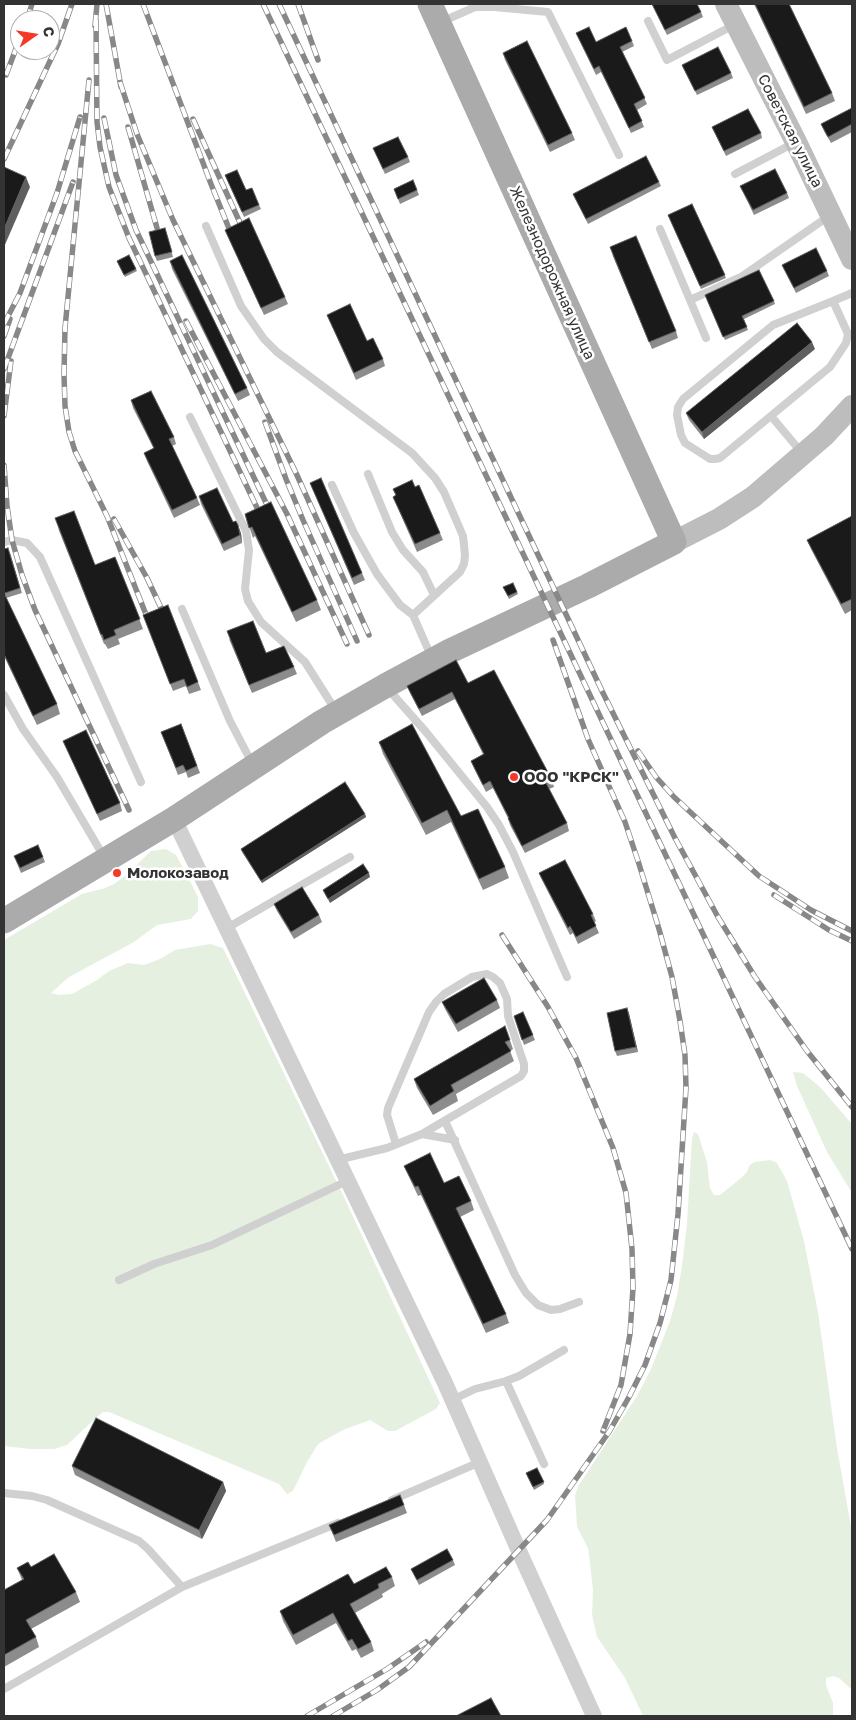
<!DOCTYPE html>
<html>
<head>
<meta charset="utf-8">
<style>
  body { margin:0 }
  #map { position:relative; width:856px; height:1720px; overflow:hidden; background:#fff; font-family:"Golos Text",sans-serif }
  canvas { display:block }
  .frame { position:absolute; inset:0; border:5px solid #333; pointer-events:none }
  .north { position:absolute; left:10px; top:10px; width:50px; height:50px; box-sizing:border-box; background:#fff; border:1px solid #adadad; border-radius:50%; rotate:77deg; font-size:14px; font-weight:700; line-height:20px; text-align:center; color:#333 }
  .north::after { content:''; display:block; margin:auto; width:18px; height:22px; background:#f53929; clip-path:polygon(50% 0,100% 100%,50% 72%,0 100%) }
</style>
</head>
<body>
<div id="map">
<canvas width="856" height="1720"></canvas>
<div class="frame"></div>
<div class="north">С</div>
</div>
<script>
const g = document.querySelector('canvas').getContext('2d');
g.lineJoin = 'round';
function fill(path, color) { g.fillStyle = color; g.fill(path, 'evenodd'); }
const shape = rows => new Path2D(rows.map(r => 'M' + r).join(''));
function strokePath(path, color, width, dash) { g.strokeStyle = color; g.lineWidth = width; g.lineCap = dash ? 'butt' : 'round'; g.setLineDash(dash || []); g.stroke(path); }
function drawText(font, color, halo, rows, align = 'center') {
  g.font = font + ' "Golos Text",sans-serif'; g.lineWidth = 5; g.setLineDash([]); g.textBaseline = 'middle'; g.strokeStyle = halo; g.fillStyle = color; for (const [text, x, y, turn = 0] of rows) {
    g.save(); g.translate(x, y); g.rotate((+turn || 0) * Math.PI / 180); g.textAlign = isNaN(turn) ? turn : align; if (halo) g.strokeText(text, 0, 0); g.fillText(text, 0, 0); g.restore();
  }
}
const green = shape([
  [166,849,176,855,190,881,198,897,198,911,191,919,157,925,134,942,69,977,51,993,59,995,72,994,97,980,109,971,128,963,144,965,160,959,175,950,210,944,223,948,343,1195,440,1403,436,1409,395,1431,388,1431,370,1420,343,1430,318,1444,307,1462,293,1491,287,1494,279,1484,109,1412,103,1412,98,1416,67,1445,54,1449,30,1449,4,1446,4,940,82,894,105,888,114,884,125,876,151,851],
  [793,1072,803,1073,820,1087,852,1124,852,1193,827,1152,797,1086],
  [694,1132,698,1134,707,1162,710,1188,714,1195,720,1195,741,1178,747,1172,749,1166,754,1162,770,1160,777,1163,787,1181,804,1241,818,1312,837,1448,852,1532,852,1690,839,1678,833,1676,826,1678,826,1685,833,1703,833,1716,643,1716,625,1678,597,1637,594,1623,592,1615,593,1590,589,1555,588,1548,577,1527,575,1495,579,1485,637,1396,651,1369,670,1321,677,1296,682,1266,687,1223,692,1138]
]);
const lane = shape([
  [493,4,494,7,548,12,619,155],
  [648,21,667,60,734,25],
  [441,22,475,7,494,7],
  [735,174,794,143],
  [206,226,241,306,264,339,277,352,412,453,435,478,444,492,463,536,465,555,464,564,460,572,413,615,431,656],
  [660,229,706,338],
  [690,300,741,277,829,216],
  [833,301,848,334,846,343,830,367,720,458,715,459,710,459,685,443,681,435,677,415,678,407,683,399,773,325,833,301],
  [833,301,852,293],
  [771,416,802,453],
  [190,417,246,531,249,550,245,589,248,601,261,622,305,662,336,711],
  [368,474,392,532,403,550,423,572,434,595],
  [332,485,354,533,377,574,400,605,413,615],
  [4,542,12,540,27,543,40,557,141,782],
  [182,609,230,721,253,765],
  [388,689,426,732,487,807,499,825,513,852,567,977],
  [4,695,23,729,57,777,104,857],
  [227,928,350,857],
  [445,1121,515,1275,526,1293,538,1305,551,1310,560,1309,579,1302],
  [422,1134,455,1140],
  [337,1160,387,1148,422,1134,521,1076,524,1071,524,1064,508,1016,507,999,500,983,493,977,487,974,472,977,444,994,436,1002,429,1012,388,1108,387,1115,396,1144],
  [119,1280,154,1264,212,1245,347,1181],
  [506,1381,544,1464],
  [452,1400,475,1389,506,1381,519,1376,564,1350],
  [4,1493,32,1496,47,1500,139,1541,148,1549,182,1587],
  [392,1500,480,1462],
  [4,1689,182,1587,338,1523]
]);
const street = shape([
  [174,819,445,1383,519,1551,594,1716]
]);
const secondary = shape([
  [726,4,796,142,852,259],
  [674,542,719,519,753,497,824,436,852,406]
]);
const primary = shape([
  [4,921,174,819,322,722,385,686,450,651,588,586,674,542,430,4]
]);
const rail = shape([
  [106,4,121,87],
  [143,4,211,184,230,231],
  [263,4,852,1249],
  [279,4,603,693,675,838,718,917,755,977,807,1051,852,1107],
  [298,4,318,60],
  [27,20,32,4],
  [96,20,97,122,100,147,109,187,129,238,259,512],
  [95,26,97,4],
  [6,75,20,38],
  [89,80,65,328,64,374,65,406,69,432,75,451,107,516,147,617],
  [120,82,137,134,173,220,296,473,369,635],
  [104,118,116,175,136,230,268,507],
  [193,119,241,225],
  [128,127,157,228],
  [4,159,58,44,72,4],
  [186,321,287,514,347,644],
  [4,324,20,293,57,193,80,117],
  [4,336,10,319],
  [4,369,73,182],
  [4,416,11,361],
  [265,422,286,479,303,520,357,641],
  [4,465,7,506,12,540,22,575,35,610,129,810],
  [114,519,147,578,162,610],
  [638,751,656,777,674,797,759,876,811,910,852,931],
  [774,895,829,930,852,941],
  [502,935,548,1007,576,1058,613,1148,626,1193,632,1249,633,1288,630,1334,621,1385,603,1431],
  [307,1716,387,1669,426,1642],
  [333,1716,377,1690,409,1667,547,1520,609,1432,629,1397,645,1365,660,1323,671,1280,678,1214,686,1088,685,1055,680,1021,672,977,659,929,639,864,625,822,588,739,553,640]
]);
const wall = shape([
  [652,4,701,12,703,17,667,35],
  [754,4,789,4,832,93,835,101,806,114],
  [576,33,596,42,632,41,634,46,622,52,647,104,637,110,644,127,631,133,601,72,596,75],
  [503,53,572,133,575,140,550,152,505,60],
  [682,65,731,73,733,78,697,95],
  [852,108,852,132,831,143,824,131,821,124],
  [712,127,761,133,762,138,726,156],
  [373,148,408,157,410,162,385,174],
  [225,175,246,190,259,205,261,209,244,217],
  [413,180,419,195,400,204,394,189],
  [659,182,661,186,588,224,573,194],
  [740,186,787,193,789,198,754,215],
  [692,204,726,278,701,289,668,215],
  [165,228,173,257,157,261,155,256],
  [225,230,285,297,288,304,264,315],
  [612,254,676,331,678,338,652,349],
  [129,255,137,271,125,277,117,261],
  [170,261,247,388,250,395,238,401,172,269],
  [782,265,827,271,829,276,796,293],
  [705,295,774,301,775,304,744,319,748,330,725,340],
  [327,315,367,341,383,359,385,366,356,380],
  [815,349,704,439,689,420,686,413],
  [131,400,174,437,176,444,172,446,197,498,200,505,174,518,147,461,144,453,154,449,133,408],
  [310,483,362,573,365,580,354,585],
  [415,487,440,533,443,540,417,552,393,497,396,496,393,489],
  [199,496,241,533,242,543,224,551,201,504],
  [245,514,317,600,321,610,296,622,255,536,253,538],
  [852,516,852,610,845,614,811,549,807,540],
  [58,528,95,565,115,557,143,629,118,639,120,644,108,649,105,644,104,644],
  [10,553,22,593,6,598,4,590],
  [513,583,518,594,509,599,503,587],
  [4,593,57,704,60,714,37,725,4,656],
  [168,605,201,690,189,694,186,686,173,691,143,615],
  [229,639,266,653,294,667,297,674,252,693],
  [468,683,552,780,554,787,549,789,567,823,569,831,525,853,510,825,508,818,493,788,486,792,474,768,471,761,483,754,455,699,422,716,410,693,407,686],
  [181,724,200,773,188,778,186,772,178,775,161,732],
  [63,741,120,803,122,811,100,821],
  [379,742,461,816,505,867,509,878,483,890,451,822,426,835,383,754],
  [365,814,366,817,262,883,242,852,241,849],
  [43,857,45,862,21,873,16,861],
  [539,873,593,914,596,921,594,922,599,933,578,944,573,933,570,935,542,880],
  [274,904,319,915,322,922,294,939,277,911],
  [497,1000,500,1008,458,1032,445,1009,442,1002],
  [627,1008,638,1052,617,1056,615,1051],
  [523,1012,535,1040,524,1045,514,1016],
  [505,1026,513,1049,510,1051,514,1061,456,1094,458,1101,433,1115,417,1088,414,1079],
  [404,1166,444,1183,471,1201,474,1210,460,1217,506,1314,509,1323,486,1333,421,1195,418,1196,408,1175],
  [72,1466,223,1482,226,1491,202,1539,75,1475],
  [537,1468,544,1484,534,1490,526,1473],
  [404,1505,407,1513,336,1542,329,1525],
  [453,1560,455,1565,419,1585,411,1569],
  [31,1567,76,1592,80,1602,31,1629,36,1637,39,1647,4,1667,4,1590,22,1580,17,1568],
  [392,1577,395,1586,382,1594,383,1597,355,1613,371,1642,374,1651,361,1658,356,1649,352,1651,336,1623,296,1645,283,1621,280,1611,354,1584]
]);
const shadedWall = shape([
  [26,177,30,187,4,247,4,229],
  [812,342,815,349,704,439,702,432],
  [238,525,241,533,242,543,240,535],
  [365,814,366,817,262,883,261,881],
  [369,873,370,877,330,903,328,899],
  [627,1008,629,1013,638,1052,636,1047],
  [223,1482,226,1491,202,1539,199,1530]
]);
const building = shape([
  [652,4,697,4,701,12,665,30,652,4],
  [755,4,789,4,832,93,804,107,755,4],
  [589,27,596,42,626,27,632,41,620,47,645,98,634,104,642,121,629,128,599,66,594,69,576,33,589,27],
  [527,41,572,133,548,145,503,53,527,41],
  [718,47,731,73,695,91,682,65,718,47],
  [852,108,852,124,828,137,821,124,852,108],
  [748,109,761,133,724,151,712,127,748,109],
  [398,137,408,157,383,169,373,148,398,137],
  [646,156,659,182,586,219,573,194,646,156],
  [4,167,26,177,4,229,4,167],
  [775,169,787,193,753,210,740,186,775,169],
  [237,170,246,190,252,188,259,205,242,212,225,175,237,170],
  [413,180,417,190,398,199,394,189,413,180],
  [692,204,725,275,700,286,668,215,692,204],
  [249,218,285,297,261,308,225,230,249,218],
  [165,228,172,252,155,256,149,232,165,228],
  [636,236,676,331,649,342,610,247,636,236],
  [816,248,827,271,794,288,782,265,816,248],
  [129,255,136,269,124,275,117,261,129,255],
  [182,255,247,388,235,394,170,261,182,255],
  [759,270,774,301,742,316,747,327,723,337,705,295,759,270],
  [350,304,367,341,373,338,383,359,354,373,327,315,350,304],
  [797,323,812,342,702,432,686,413,797,323],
  [151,391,174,437,169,439,197,498,172,510,144,453,154,448,131,400,151,391],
  [321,478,362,573,352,578,310,483,321,478],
  [412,480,415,487,419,485,440,533,415,544,393,497,396,495,393,489,412,480],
  [217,488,233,522,236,521,238,525,240,535,222,544,199,496,217,488],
  [271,502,317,600,292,612,252,527,249,528,245,514,271,502],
  [74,511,95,565,115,557,140,619,114,630,116,635,104,640,102,634,101,635,55,518,74,511],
  [852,516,852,599,841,604,807,540,852,516],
  [8,548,20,588,5,593,4,590,4,549,8,548],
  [513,583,517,592,508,596,503,587,513,583],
  [4,593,57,704,33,716,4,654,4,593],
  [168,605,198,682,187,687,184,679,170,684,143,615,168,605],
  [253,621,266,653,284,646,294,667,249,685,227,631,253,621],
  [456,660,468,683,494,670,552,780,546,783,567,823,522,846,508,818,509,818,490,781,483,785,471,761,484,754,452,692,419,709,407,686,456,660],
  [181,724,197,766,186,771,183,765,176,768,161,732,181,724],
  [412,724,461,816,478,809,505,867,479,879,447,810,422,823,379,742,412,724],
  [86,730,120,803,97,814,63,741,86,730],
  [345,782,365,814,261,881,241,849,345,782],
  [38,845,43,857,20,868,14,856,38,845],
  [565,860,593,914,591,915,596,926,576,937,570,926,568,928,539,873,565,860],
  [363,864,369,873,328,899,323,890,363,864],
  [302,887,319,915,291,932,274,904,302,887],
  [484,978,497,1000,456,1024,442,1002,484,978],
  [627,1008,636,1047,615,1051,607,1013,627,1008],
  [523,1012,533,1035,522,1040,514,1016,523,1012],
  [505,1026,510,1040,505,1042,511,1051,451,1085,454,1091,430,1106,414,1079,505,1026],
  [430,1153,444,1183,459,1176,471,1201,456,1208,506,1314,483,1324,418,1186,415,1187,404,1166,430,1153],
  [96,1418,223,1482,199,1530,72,1466,96,1418],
  [537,1468,544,1482,533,1487,526,1473,537,1468],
  [400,1495,404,1505,334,1535,329,1525,400,1495],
  [447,1549,453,1560,417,1580,411,1569,447,1549],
  [54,1554,76,1592,26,1620,36,1637,4,1655,4,1590,24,1579,17,1568,28,1562,31,1567,54,1554],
  [386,1567,392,1577,378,1584,379,1588,350,1604,371,1642,358,1649,352,1639,348,1641,333,1613,293,1635,280,1611,348,1574,354,1584,386,1567],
  [491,1698,501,1716,456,1716,491,1698]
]);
const markers = [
  [514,777,5,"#f53929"],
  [117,873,5,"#f53929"]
];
const streetNames = [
  ["Советская улица",790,131,63],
  ["Железнодорожная улица",552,273,66]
];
const poiNames = [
  ["ООО \"КРСК\"",524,777],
  ["Молокозавод",127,873]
];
fill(green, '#e6f0e0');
strokePath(lane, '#d0d0d0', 8);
strokePath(street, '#d0d0d0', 16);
strokePath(secondary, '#bdbdbd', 22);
strokePath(primary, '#ababab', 25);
strokePath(rail, '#888', 5.5);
strokePath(rail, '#fff', 4, [11]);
fill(wall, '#8c8c8c');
fill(shadedWall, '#5f5f5f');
fill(building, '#1a1a1a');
strokePath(building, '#5f5f5f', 1);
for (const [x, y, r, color] of markers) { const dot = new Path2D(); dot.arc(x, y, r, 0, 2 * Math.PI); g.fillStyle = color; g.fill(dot); strokePath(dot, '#fff', 2); }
drawText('15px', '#333', '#fff', streetNames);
drawText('bold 15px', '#333', '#fff', poiNames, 'left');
</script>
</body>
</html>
